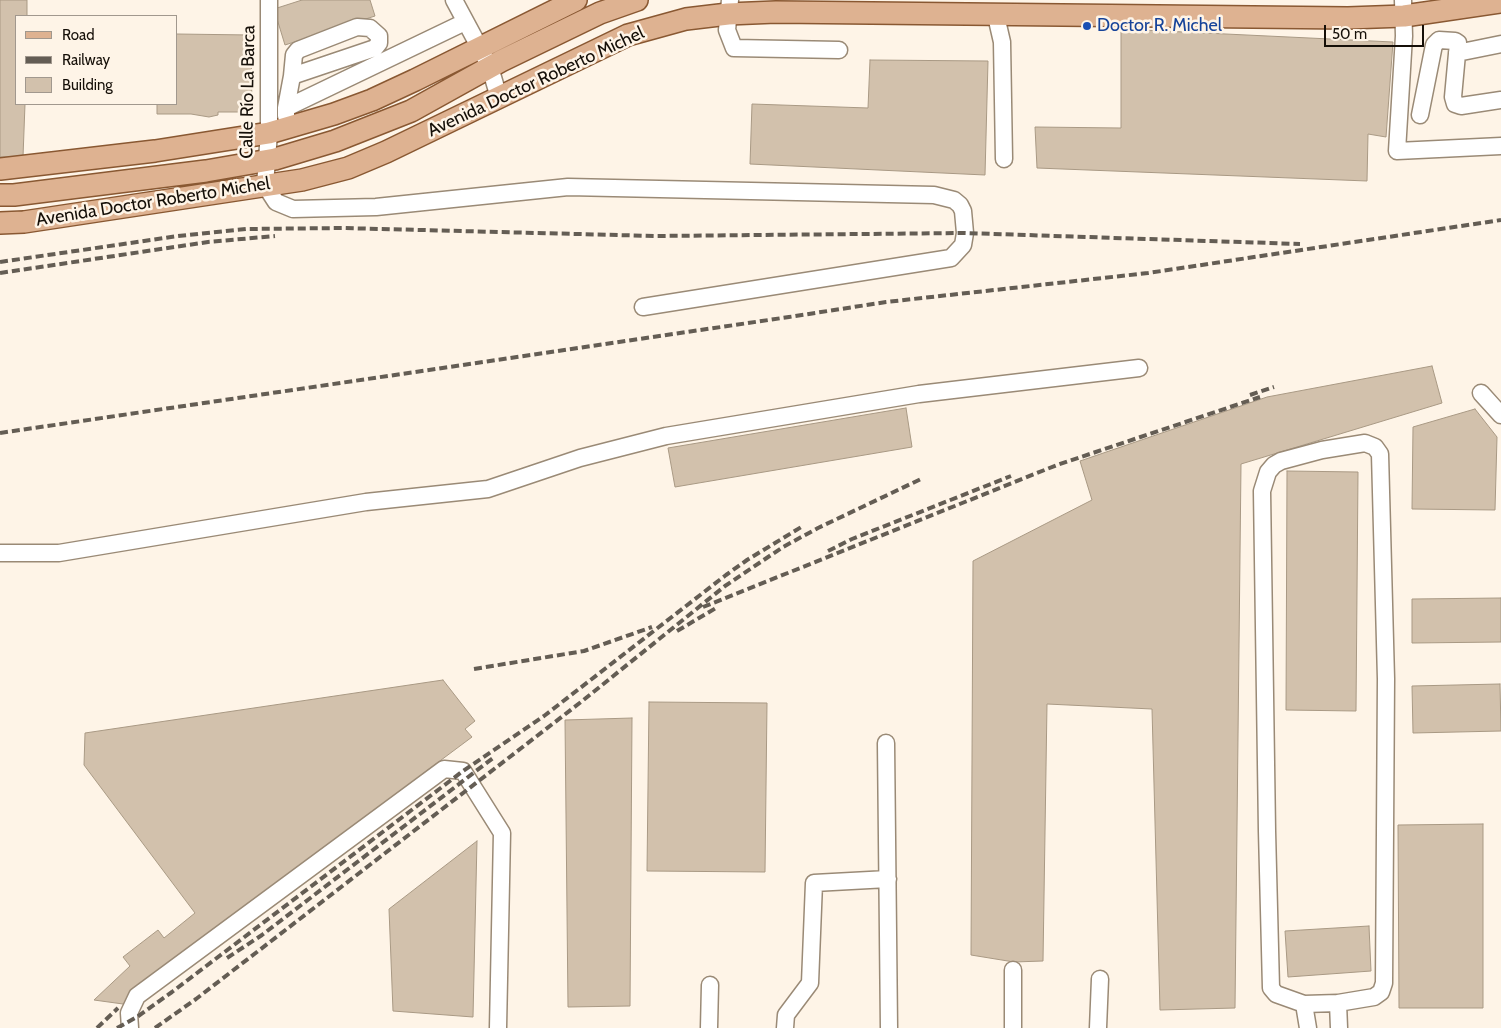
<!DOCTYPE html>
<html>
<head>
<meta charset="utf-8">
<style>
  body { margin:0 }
  #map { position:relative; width:1501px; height:1028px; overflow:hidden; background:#fef4e7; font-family:Cabin,sans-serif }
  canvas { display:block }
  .legend { position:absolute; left:15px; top:15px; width:162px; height:90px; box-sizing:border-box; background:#fef4e7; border:1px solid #a1988e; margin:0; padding:6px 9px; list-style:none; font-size:15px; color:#150f08 }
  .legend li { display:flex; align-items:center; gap:10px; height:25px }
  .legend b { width:25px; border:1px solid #a1988e }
  .scale { position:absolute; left:1324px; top:25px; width:100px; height:22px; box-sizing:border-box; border:2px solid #150f08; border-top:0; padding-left:6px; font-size:15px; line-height:18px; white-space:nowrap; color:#150f08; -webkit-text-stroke:4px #fef4e7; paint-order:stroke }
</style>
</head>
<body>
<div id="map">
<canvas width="1501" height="1028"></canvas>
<ul class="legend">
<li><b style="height:6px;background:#deb291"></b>Road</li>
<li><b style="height:6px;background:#645d54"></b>Railway</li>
<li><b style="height:14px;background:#d2c1ac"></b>Building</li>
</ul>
<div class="scale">50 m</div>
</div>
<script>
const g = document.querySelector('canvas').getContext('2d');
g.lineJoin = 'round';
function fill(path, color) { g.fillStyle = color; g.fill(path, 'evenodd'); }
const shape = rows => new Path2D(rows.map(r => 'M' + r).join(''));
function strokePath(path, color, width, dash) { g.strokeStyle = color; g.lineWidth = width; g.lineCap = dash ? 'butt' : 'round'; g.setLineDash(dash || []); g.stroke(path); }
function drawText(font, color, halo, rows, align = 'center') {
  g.font = font + ' Cabin,sans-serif'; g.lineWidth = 5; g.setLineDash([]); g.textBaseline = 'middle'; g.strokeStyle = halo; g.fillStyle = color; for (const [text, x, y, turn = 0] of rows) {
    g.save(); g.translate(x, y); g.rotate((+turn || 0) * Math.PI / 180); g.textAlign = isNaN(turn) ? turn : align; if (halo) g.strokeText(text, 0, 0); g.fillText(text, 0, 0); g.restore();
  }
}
const building = shape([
  [0,0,27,0,27,16,16,16,16,104,25,104,23,157,0,157,0,0],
  [302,0,370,0,375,16,285,45,274,9,302,0],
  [1121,29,1393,42,1386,137,1368,134,1367,181,1037,168,1035,127,1121,128,1121,29],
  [176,34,251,35,252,112,218,112,218,115,209,117,191,114,157,114,157,104,176,104,176,34],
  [870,60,988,61,985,175,750,164,752,104,868,108,870,60],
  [1432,366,1442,403,1241,464,1235,1008,1160,1010,1152,709,1047,704,1043,961,1014,962,971,955,973,561,1092,500,1080,461,1267,397,1432,366],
  [906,408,912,447,675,487,668,448,906,408],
  [1475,409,1497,437,1495,510,1412,509,1413,427,1475,409],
  [1287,471,1358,472,1356,711,1286,710,1287,471],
  [1501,598,1501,642,1412,643,1412,599,1501,598],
  [443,680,475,721,465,729,472,737,421,775,423,781,123,1004,94,1000,130,966,123,957,158,930,164,938,195,913,84,765,85,733,443,680],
  [1500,684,1501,731,1413,733,1412,686,1500,684],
  [649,702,767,703,765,872,647,871,649,702],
  [632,718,630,1006,568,1007,565,720,632,718],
  [1483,824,1483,1008,1399,1008,1398,825,1483,824],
  [477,841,473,1017,393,1011,389,909,477,841],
  [1369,926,1371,971,1288,977,1285,931,1369,926]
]);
const minor = shape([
  [269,0,269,133,265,185,276,202,293,209,376,207,568,187,934,195,954,200,960,205,963,211,965,233,963,245,951,258,643,307],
  [454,0,490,67,499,98],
  [730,0,727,30,734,48,839,50],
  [1403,0,1404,36,1397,151,1501,146],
  [996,16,1002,42,1004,159],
  [1457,53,1501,44],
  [286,108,292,76,294,55,298,50,357,27,370,28,379,36,379,43,375,48,292,76],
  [1420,115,1434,45,1439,40,1455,41,1458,43,1453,97,1455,104,1461,106,1501,100],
  [286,116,286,108,465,22],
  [1481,393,1501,415],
  [0,553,59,553,366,502,488,489,580,458,666,436,919,394,1139,368],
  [886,743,889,1028],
  [1013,970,1013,1028],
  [1304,1004,1338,1003],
  [130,1028,129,1013,137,996,444,769,463,771,502,833,498,1028],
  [709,1028,710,985],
  [785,1028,786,1015,810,983,814,883,888,879],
  [1098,1028,1100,979],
  [1308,1028,1304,1004,1276,994,1271,988,1267,831,1262,491,1268,472,1274,465,1281,461,1322,450,1365,443,1375,447,1380,454,1386,679,1384,983,1381,992,1374,997,1338,1003,1339,1028]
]);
const major = shape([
  [0,169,155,151,269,133,334,114,372,100,415,80,576,0],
  [0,195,14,195,206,171,275,159,335,141,411,111,501,61,600,13,637,0],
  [0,223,24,222,302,180,348,168,386,152,628,35,686,19,728,14,776,12,1348,18,1404,16,1501,2]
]);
const rail = shape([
  [0,262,178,236,246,229,343,228,655,236,965,233,1300,244],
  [0,273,208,242,275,236],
  [1250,395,1274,387],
  [0,433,789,317,886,302,1148,273,1501,220],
  [828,551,852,539,1011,476],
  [703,607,1057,465,1260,397],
  [677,631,716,608],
  [474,669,584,651,652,627],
  [227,958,262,935,493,758],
  [97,1028,118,1008],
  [117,1028,137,1017,172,992,463,771,544,716,726,575,747,560,803,526],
  [155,1028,196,999,581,702,725,586,783,547,818,528,921,479]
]);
const markers = [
  [1087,26,5,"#1a4fb4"]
];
const transitNames = [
  ["Doctor R. Michel",1097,26]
];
const streetNames = [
  ["Avenida Doctor Roberto Michel",536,82,-25],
  ["Calle Río La Barca",248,92,-89],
  ["Avenida Doctor Roberto Michel",153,202,-9]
];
fill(building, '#d2c1ac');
strokePath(building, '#a99984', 1);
strokePath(minor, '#9a8a76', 19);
strokePath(major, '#895832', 24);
strokePath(minor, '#fff', 16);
strokePath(major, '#deb291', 21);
strokePath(rail, '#645d54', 4, [8, 4]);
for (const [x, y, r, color] of markers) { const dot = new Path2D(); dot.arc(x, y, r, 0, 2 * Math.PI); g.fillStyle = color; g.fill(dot); strokePath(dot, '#fef4e7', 2); }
drawText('18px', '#164399', '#fef4e7', transitNames, 'left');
drawText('18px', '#150f08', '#fef4e7', streetNames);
</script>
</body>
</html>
